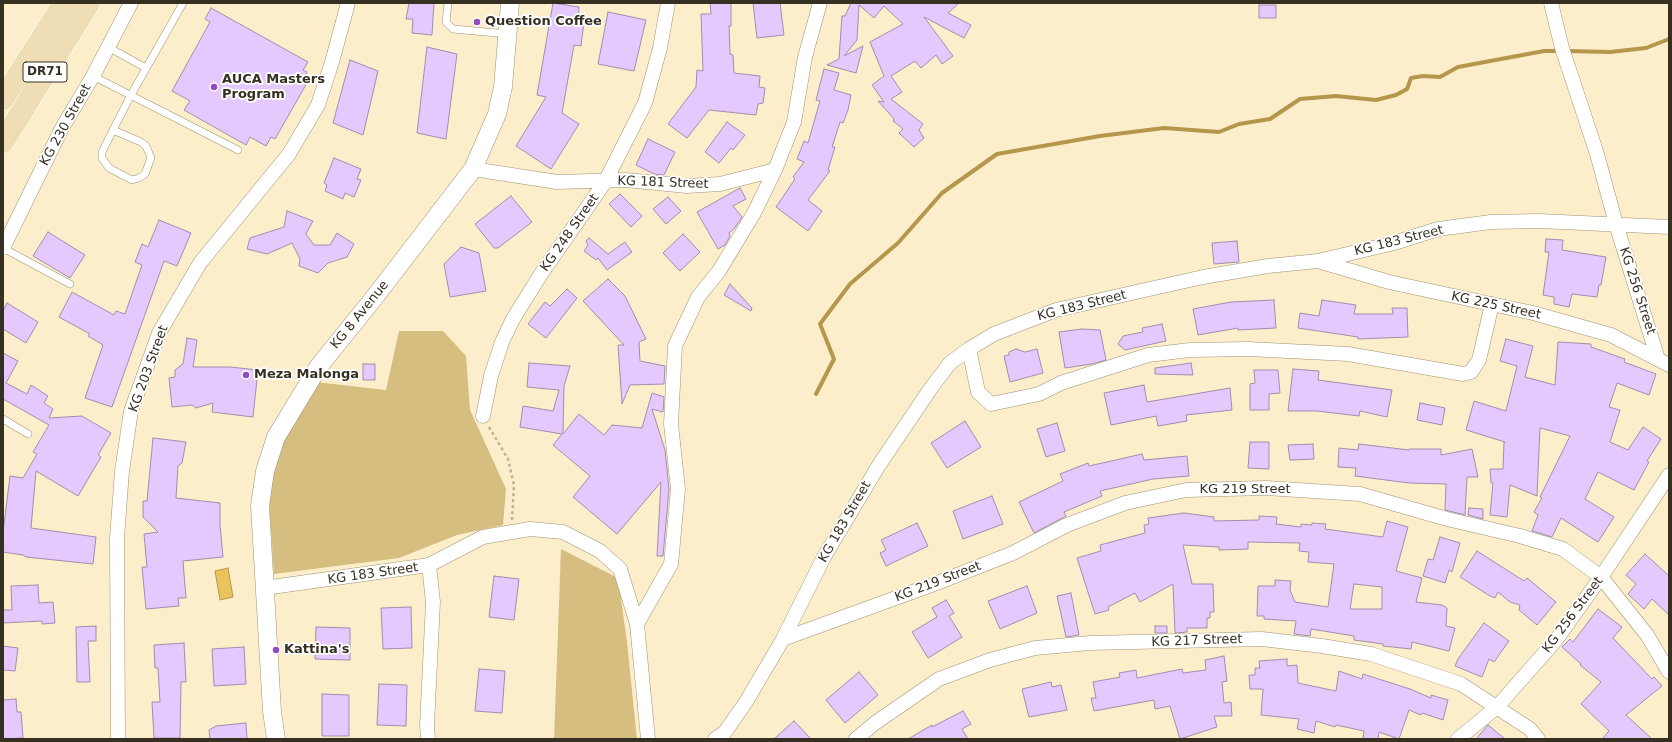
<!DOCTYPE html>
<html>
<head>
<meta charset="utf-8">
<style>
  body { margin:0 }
  #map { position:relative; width:1672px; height:742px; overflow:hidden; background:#fdeecb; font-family:"DejaVu Sans",sans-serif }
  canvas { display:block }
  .frame { position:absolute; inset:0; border:4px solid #363023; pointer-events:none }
</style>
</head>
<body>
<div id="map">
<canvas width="1672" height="742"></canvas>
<div class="frame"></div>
</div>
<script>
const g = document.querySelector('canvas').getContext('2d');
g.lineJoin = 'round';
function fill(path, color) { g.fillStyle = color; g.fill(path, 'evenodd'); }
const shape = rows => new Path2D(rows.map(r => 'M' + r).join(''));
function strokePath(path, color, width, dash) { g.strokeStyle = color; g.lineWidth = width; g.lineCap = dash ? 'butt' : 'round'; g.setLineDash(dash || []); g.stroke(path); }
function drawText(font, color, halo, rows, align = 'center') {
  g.font = font + ' "DejaVu Sans",sans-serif'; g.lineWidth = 3.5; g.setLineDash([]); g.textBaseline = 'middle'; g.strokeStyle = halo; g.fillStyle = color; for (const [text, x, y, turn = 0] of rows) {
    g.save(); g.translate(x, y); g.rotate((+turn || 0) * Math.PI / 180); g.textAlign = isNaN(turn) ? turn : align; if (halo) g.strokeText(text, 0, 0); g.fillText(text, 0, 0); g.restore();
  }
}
const green = shape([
  [399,331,443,331,466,356,470,410,506,489,503,525,457,535,399,558,274,574,268,487,278,432,315,382,386,390],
  [561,549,618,578,627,642,637,739,554,739]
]);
const water = shape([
  [228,568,233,597,220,600,215,571,228,568]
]);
const stream = shape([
  [1566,51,1610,52,1646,48,1669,39],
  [816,394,834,359,820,324,850,284,898,243,942,193,997,154,1100,136,1164,128,1219,132,1239,124,1270,119,1300,99,1336,96,1376,100,1396,95,1407,89,1411,78,1423,76,1440,77,1458,67,1544,51,1559,51]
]);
const building = shape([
  [409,3,434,3,432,35,412,33,413,19,406,19,409,3],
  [553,3,579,7,578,21,584,22,581,46,574,45,562,113,579,124,551,169,516,146,546,97,537,95,553,3],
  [710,3,731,3,731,26,729,26,730,54,733,55,734,73,760,76,759,87,765,88,763,103,758,104,756,115,709,110,687,138,668,124,696,87,697,70,703,71,701,14,711,14,710,3],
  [753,3,780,3,784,35,757,38,753,3],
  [851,3,959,3,948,13,971,25,964,38,924,17,953,56,942,64,936,55,921,68,915,61,891,76,902,92,891,99,923,124,919,130,924,138,914,147,899,133,903,129,893,121,894,119,878,101,884,102,872,85,884,76,870,42,903,24,884,6,874,18,859,5,857,40,844,56,863,46,856,73,827,65,839,59,842,16,845,16,851,3],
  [1259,5,1276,5,1276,18,1259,18,1259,5],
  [211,8,308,62,303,70,307,72,302,80,307,83,275,139,271,137,266,146,250,137,246,145,184,110,190,101,172,91,210,22,205,19,211,8],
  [608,12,646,20,634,71,598,64,608,12],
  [427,47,457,54,446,139,417,133,427,47],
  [350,60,378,71,363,135,333,123,350,60],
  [824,69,839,73,834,90,851,95,848,110,843,123,840,122,832,147,835,147,828,170,830,171,808,200,822,211,808,231,776,207,795,179,793,177,804,162,797,159,804,141,808,143,820,101,816,100,824,69],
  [727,122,745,135,733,150,731,148,719,163,705,152,727,122],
  [648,139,675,152,664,175,654,174,636,165,648,139],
  [334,158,361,169,357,179,361,180,354,197,345,193,343,199,325,191,327,185,324,183,334,158],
  [740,188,746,199,733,206,742,217,734,229,729,233,730,236,725,245,718,249,697,212,740,188],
  [620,194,642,216,631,227,609,204,620,194],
  [511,196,532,222,498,248,494,248,475,224,511,196],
  [668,197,681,211,666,224,653,209,668,197],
  [287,211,313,221,306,234,314,245,330,245,337,233,354,244,347,257,328,263,318,273,299,266,300,259,292,243,267,254,247,249,250,238,284,227,287,211],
  [159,220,191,233,177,266,164,261,112,407,85,398,103,345,88,336,90,334,59,317,72,292,114,315,116,311,125,314,142,265,135,262,142,244,148,247,159,220],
  [48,232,85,255,70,278,33,256,48,232],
  [683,234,700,252,680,271,663,253,683,234],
  [589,238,608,254,625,242,632,252,607,270,598,258,596,260,584,251,588,245,586,241,589,238],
  [1546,239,1563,240,1562,250,1606,257,1601,285,1599,285,1597,297,1572,294,1569,307,1554,304,1554,297,1543,295,1549,252,1545,252,1546,239],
  [1237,241,1239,262,1214,264,1212,243,1237,241],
  [461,247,479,253,486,291,450,297,444,264,461,247],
  [608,279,625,296,646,339,639,342,640,361,665,366,664,384,630,385,622,404,618,345,624,345,583,301,608,279],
  [730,284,752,308,751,311,724,295,730,284],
  [567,289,577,298,546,338,528,324,545,302,550,306,567,289],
  [1274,300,1276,328,1238,330,1238,328,1198,335,1193,309,1231,302,1274,300],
  [1322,300,1356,305,1354,314,1393,314,1392,308,1407,308,1408,337,1358,339,1358,337,1298,328,1300,313,1319,316,1322,300],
  [7,303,38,322,26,343,3,329,3,311,7,303],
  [1162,324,1166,341,1125,350,1118,344,1123,336,1143,332,1142,328,1162,324],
  [1082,329,1100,330,1106,360,1092,364,1065,368,1059,332,1082,329],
  [187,338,197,340,193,367,230,367,258,370,253,417,212,412,213,403,196,408,192,405,172,407,169,378,175,377,175,370,183,364,187,338],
  [1506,339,1533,346,1525,377,1555,385,1558,342,1591,344,1591,347,1625,359,1624,362,1656,374,1649,395,1617,383,1609,407,1620,410,1610,442,1628,450,1643,427,1661,439,1647,461,1649,462,1634,490,1598,472,1585,499,1614,517,1598,542,1561,518,1552,537,1532,531,1538,515,1534,512,1542,498,1540,497,1570,436,1540,428,1537,496,1510,485,1507,517,1490,515,1493,483,1491,483,1490,469,1503,469,1504,442,1505,442,1466,430,1474,401,1506,411,1517,366,1500,361,1506,339],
  [1016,349,1025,352,1037,349,1043,373,1010,382,1004,356,1009,355,1009,352,1016,349],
  [3,353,18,361,6,383,27,394,31,385,48,396,44,403,53,409,49,418,82,416,111,433,98,455,101,457,78,496,36,471,31,528,96,537,93,564,26,557,23,555,3,552,3,532,10,476,23,478,37,454,33,452,49,425,3,399,3,353],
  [529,363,570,366,564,386,563,434,579,414,604,435,612,425,642,428,652,393,664,397,663,412,652,409,665,450,669,489,663,556,657,556,661,482,617,534,573,497,590,476,553,445,562,434,520,427,523,406,553,411,559,390,527,387,529,363],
  [1191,363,1193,375,1155,374,1155,368,1191,363],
  [363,364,375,364,375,380,363,380,363,364],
  [1293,369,1319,371,1318,380,1392,390,1387,417,1360,411,1359,416,1317,411,1288,411,1293,369],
  [1254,370,1278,370,1280,393,1269,394,1269,410,1250,410,1250,384,1255,383,1254,370],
  [1144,385,1147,402,1230,388,1232,410,1186,415,1187,421,1158,426,1156,416,1111,425,1104,393,1144,385],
  [1420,403,1445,408,1442,425,1417,420,1420,403],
  [965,421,981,447,947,468,931,443,965,421],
  [1057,423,1065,451,1046,457,1037,429,1057,423],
  [153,438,186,442,182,463,178,466,176,498,220,503,220,525,223,557,183,561,186,598,178,598,179,606,146,609,142,567,147,567,144,534,158,532,143,517,143,501,147,501,153,438],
  [1250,442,1269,442,1269,469,1248,468,1250,442],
  [1313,444,1314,459,1290,460,1288,445,1313,444],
  [1359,444,1409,450,1409,449,1441,449,1441,455,1472,449,1478,477,1467,477,1465,515,1445,510,1446,484,1409,483,1355,476,1356,468,1338,467,1339,448,1358,450,1359,444],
  [1142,454,1144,460,1187,456,1189,476,1153,479,1100,491,1102,496,1064,512,1066,516,1034,533,1019,502,1063,481,1060,474,1088,463,1089,466,1142,454],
  [992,496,1003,524,963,539,953,511,992,496],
  [1469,508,1483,509,1483,519,1468,515,1469,508],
  [1184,513,1214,517,1214,521,1259,520,1259,516,1277,517,1276,524,1301,527,1301,524,1312,525,1312,523,1326,524,1325,529,1383,537,1387,521,1408,527,1396,571,1422,578,1416,602,1442,605,1447,608,1446,626,1455,628,1449,651,1412,642,1411,649,1383,646,1383,644,1354,640,1354,636,1311,629,1310,636,1294,634,1296,621,1264,619,1264,616,1257,616,1258,586,1275,586,1275,580,1291,581,1290,590,1295,602,1328,607,1334,564,1308,562,1309,552,1299,551,1300,543,1248,542,1248,549,1219,550,1219,547,1183,545,1192,584,1213,584,1214,612,1210,612,1210,618,1207,618,1207,628,1187,628,1187,632,1175,633,1173,584,1140,602,1135,593,1108,607,1109,610,1095,614,1077,558,1101,551,1100,545,1145,533,1144,525,1149,524,1148,518,1184,513],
  [1354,584,1382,587,1382,609,1350,609,1354,584],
  [917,523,928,546,886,566,880,553,886,550,881,540,917,523],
  [1440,537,1460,543,1452,572,1449,570,1445,583,1423,576,1428,559,1433,560,1440,537],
  [1477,551,1524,581,1527,578,1556,602,1537,625,1519,610,1520,605,1510,602,1498,592,1495,598,1490,596,1460,577,1477,551],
  [1645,554,1669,576,1669,615,1652,599,1644,609,1628,594,1636,584,1626,575,1645,554],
  [494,576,519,579,514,620,489,617,494,576],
  [38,585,39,603,53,602,55,623,42,624,42,621,3,623,3,610,12,610,11,586,38,585],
  [1027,586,1037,613,1000,629,988,601,1027,586],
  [1071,593,1079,635,1066,637,1057,596,1071,593],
  [946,600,954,613,949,616,962,637,928,658,912,632,937,617,932,608,946,600],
  [411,607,412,648,383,649,381,608,411,607],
  [1598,609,1622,627,1613,638,1652,679,1654,677,1662,686,1626,715,1652,739,1602,739,1609,731,1581,704,1601,682,1580,665,1581,664,1562,647,1570,639,1573,642,1598,609],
  [1484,623,1509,641,1494,662,1489,659,1482,677,1455,666,1458,659,1484,623],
  [96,626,96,641,88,641,90,682,77,682,76,627,96,626],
  [1155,626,1167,626,1167,633,1155,633,1155,626],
  [316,627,350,628,350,660,315,659,316,627],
  [184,643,186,682,181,682,180,738,154,738,152,702,160,702,158,668,155,668,154,645,184,643],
  [3,646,18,648,15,671,3,670,3,646],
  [244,647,246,684,214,686,212,649,244,647],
  [1224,656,1227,681,1222,682,1224,703,1231,702,1232,716,1214,716,1217,727,1180,739,1170,706,1155,709,1154,700,1094,711,1091,698,1096,698,1093,682,1120,677,1119,673,1136,670,1137,678,1182,669,1183,673,1206,670,1205,660,1224,656],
  [1287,659,1287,666,1297,665,1298,683,1336,691,1339,671,1362,679,1363,674,1410,689,1431,698,1431,695,1448,700,1443,720,1422,713,1421,715,1409,710,1399,739,1379,732,1378,739,1363,739,1364,731,1336,725,1335,727,1316,721,1314,733,1297,729,1299,719,1261,715,1263,689,1250,689,1249,675,1255,675,1255,668,1260,668,1259,661,1287,659],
  [479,669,505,671,502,713,475,711,479,669],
  [859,672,878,695,845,723,826,700,859,672],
  [1051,682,1052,687,1061,685,1067,710,1029,717,1022,689,1051,682],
  [379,684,407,685,406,726,377,725,379,684],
  [322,694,349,695,349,736,322,736,322,694],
  [16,699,17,712,21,712,23,738,3,739,3,700,16,699],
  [963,711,971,724,962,729,968,739,908,739,932,725,932,727,963,711],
  [794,721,811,739,774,739,794,721],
  [246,723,247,739,210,739,209,730,216,726,246,723],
  [1488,725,1505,739,1476,739,1488,725]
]);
const path = shape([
  [489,427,508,459,514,485,512,520]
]);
const service = shape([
  [448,3,446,22,453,29,508,34],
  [108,47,146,68],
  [93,76,238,150],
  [113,130,141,142,146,146,151,158,145,174,139,178,132,180,109,168,102,158,102,152,113,130,131,95,183,3],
  [3,248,70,284],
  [3,419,28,434]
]);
const minor = shape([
  [1551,3,1562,48,1597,154,1616,224,1658,359],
  [473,169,557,182,626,180,687,186,720,184,775,170,794,122,805,57,820,3],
  [3,248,62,128,93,76,131,3],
  [1318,261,1389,282,1533,313,1611,335,1669,365],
  [969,349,978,392,991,404,1039,394,1061,383,1148,355,1190,350,1248,349,1348,354,1463,374,1471,372,1479,360,1492,304],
  [483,416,491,376,502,342,513,319,541,274,605,182,645,103,660,48,668,3],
  [264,588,429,565,483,537,530,529,563,532,600,551,620,569,637,624,648,739],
  [637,624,671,564,678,489,671,424,675,346,698,297,719,271,754,213,775,170],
  [783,639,937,583,1013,553,1067,525,1125,503,1186,490,1266,488,1360,494,1447,519,1520,536,1563,549,1601,577,1647,635,1669,672],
  [118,739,117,538,122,471,131,411,159,333,200,263,289,154,318,105,332,62,348,3],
  [428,739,427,725,433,602,429,565],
  [715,739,725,732,746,702,783,639,824,557,879,465,931,388,950,363,969,349,994,334,1056,310,1203,277,1268,266,1318,261,1394,243,1438,229,1491,222,1539,221,1669,227],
  [856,739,875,723,939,679,990,660,1035,648,1090,643,1262,639,1322,646,1371,654,1461,684,1530,729,1538,739],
  [1458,739,1497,707,1556,640,1601,577,1669,475]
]);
const tertiary = shape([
  [276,739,272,711,260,506,265,471,276,437,319,366,374,298,473,169,497,114,503,87,510,3]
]);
const primary = shape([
  [3,99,64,3],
  [3,142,89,3]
]);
const markers = [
  [477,22,4,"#904cc0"],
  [214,87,4,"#904cc0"],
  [246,375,4,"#904cc0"],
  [276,650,4,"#904cc0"]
];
const shields = [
  [45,72,44]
];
const shieldNames = [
  ["DR71",45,72]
];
const poiNames = [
  ["Question Coffee",485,22],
  ["AUCA Masters",222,80],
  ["Program",222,95],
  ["Meza Malonga",254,375],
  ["Kattina's",284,650]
];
const streetNames = [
  ["KG 230 Street",66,125,-61],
  ["KG 181 Street",663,183,2],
  ["KG 248 Street",570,233,-55],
  ["KG 183 Street",1399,241,-14],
  ["KG 256 Street",1637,291,72],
  ["KG 183 Street",1082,306,-14],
  ["KG 225 Street",1496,306,12],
  ["KG 8 Avenue",360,315,-51],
  ["KG 203 Street",149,369,-70],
  ["KG 219 Street",1245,490],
  ["KG 183 Street",845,522,-60],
  ["KG 183 Street",373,574,-8],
  ["KG 219 Street",938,582,-21],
  ["KG 256 Street",1573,615,-53],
  ["KG 217 Street",1197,641,-2]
];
fill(green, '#d6bd80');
fill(water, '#eac35d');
strokePath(water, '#b4974c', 1);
strokePath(stream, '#b4974c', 4);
fill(building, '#e5c9fe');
strokePath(building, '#9e8ead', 1);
strokePath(service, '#a09272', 8);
strokePath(minor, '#a09272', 15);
strokePath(tertiary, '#a09272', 19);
strokePath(primary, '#fff', 23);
strokePath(path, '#beb296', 2.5, [3, 3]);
strokePath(service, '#fff', 7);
strokePath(minor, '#fff', 14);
strokePath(tertiary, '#fff', 18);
strokePath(primary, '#efdeb5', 22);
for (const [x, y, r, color] of markers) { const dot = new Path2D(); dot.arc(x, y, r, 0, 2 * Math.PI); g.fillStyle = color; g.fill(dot); strokePath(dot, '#fff', 1.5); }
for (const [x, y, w] of shields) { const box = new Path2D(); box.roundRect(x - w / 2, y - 10, w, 20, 3); g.fillStyle = '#fff'; g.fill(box); strokePath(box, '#363023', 1); }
drawText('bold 12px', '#363023', null, shieldNames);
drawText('bold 13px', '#363023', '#fff', poiNames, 'left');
drawText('13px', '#363023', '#fff', streetNames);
</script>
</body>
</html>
